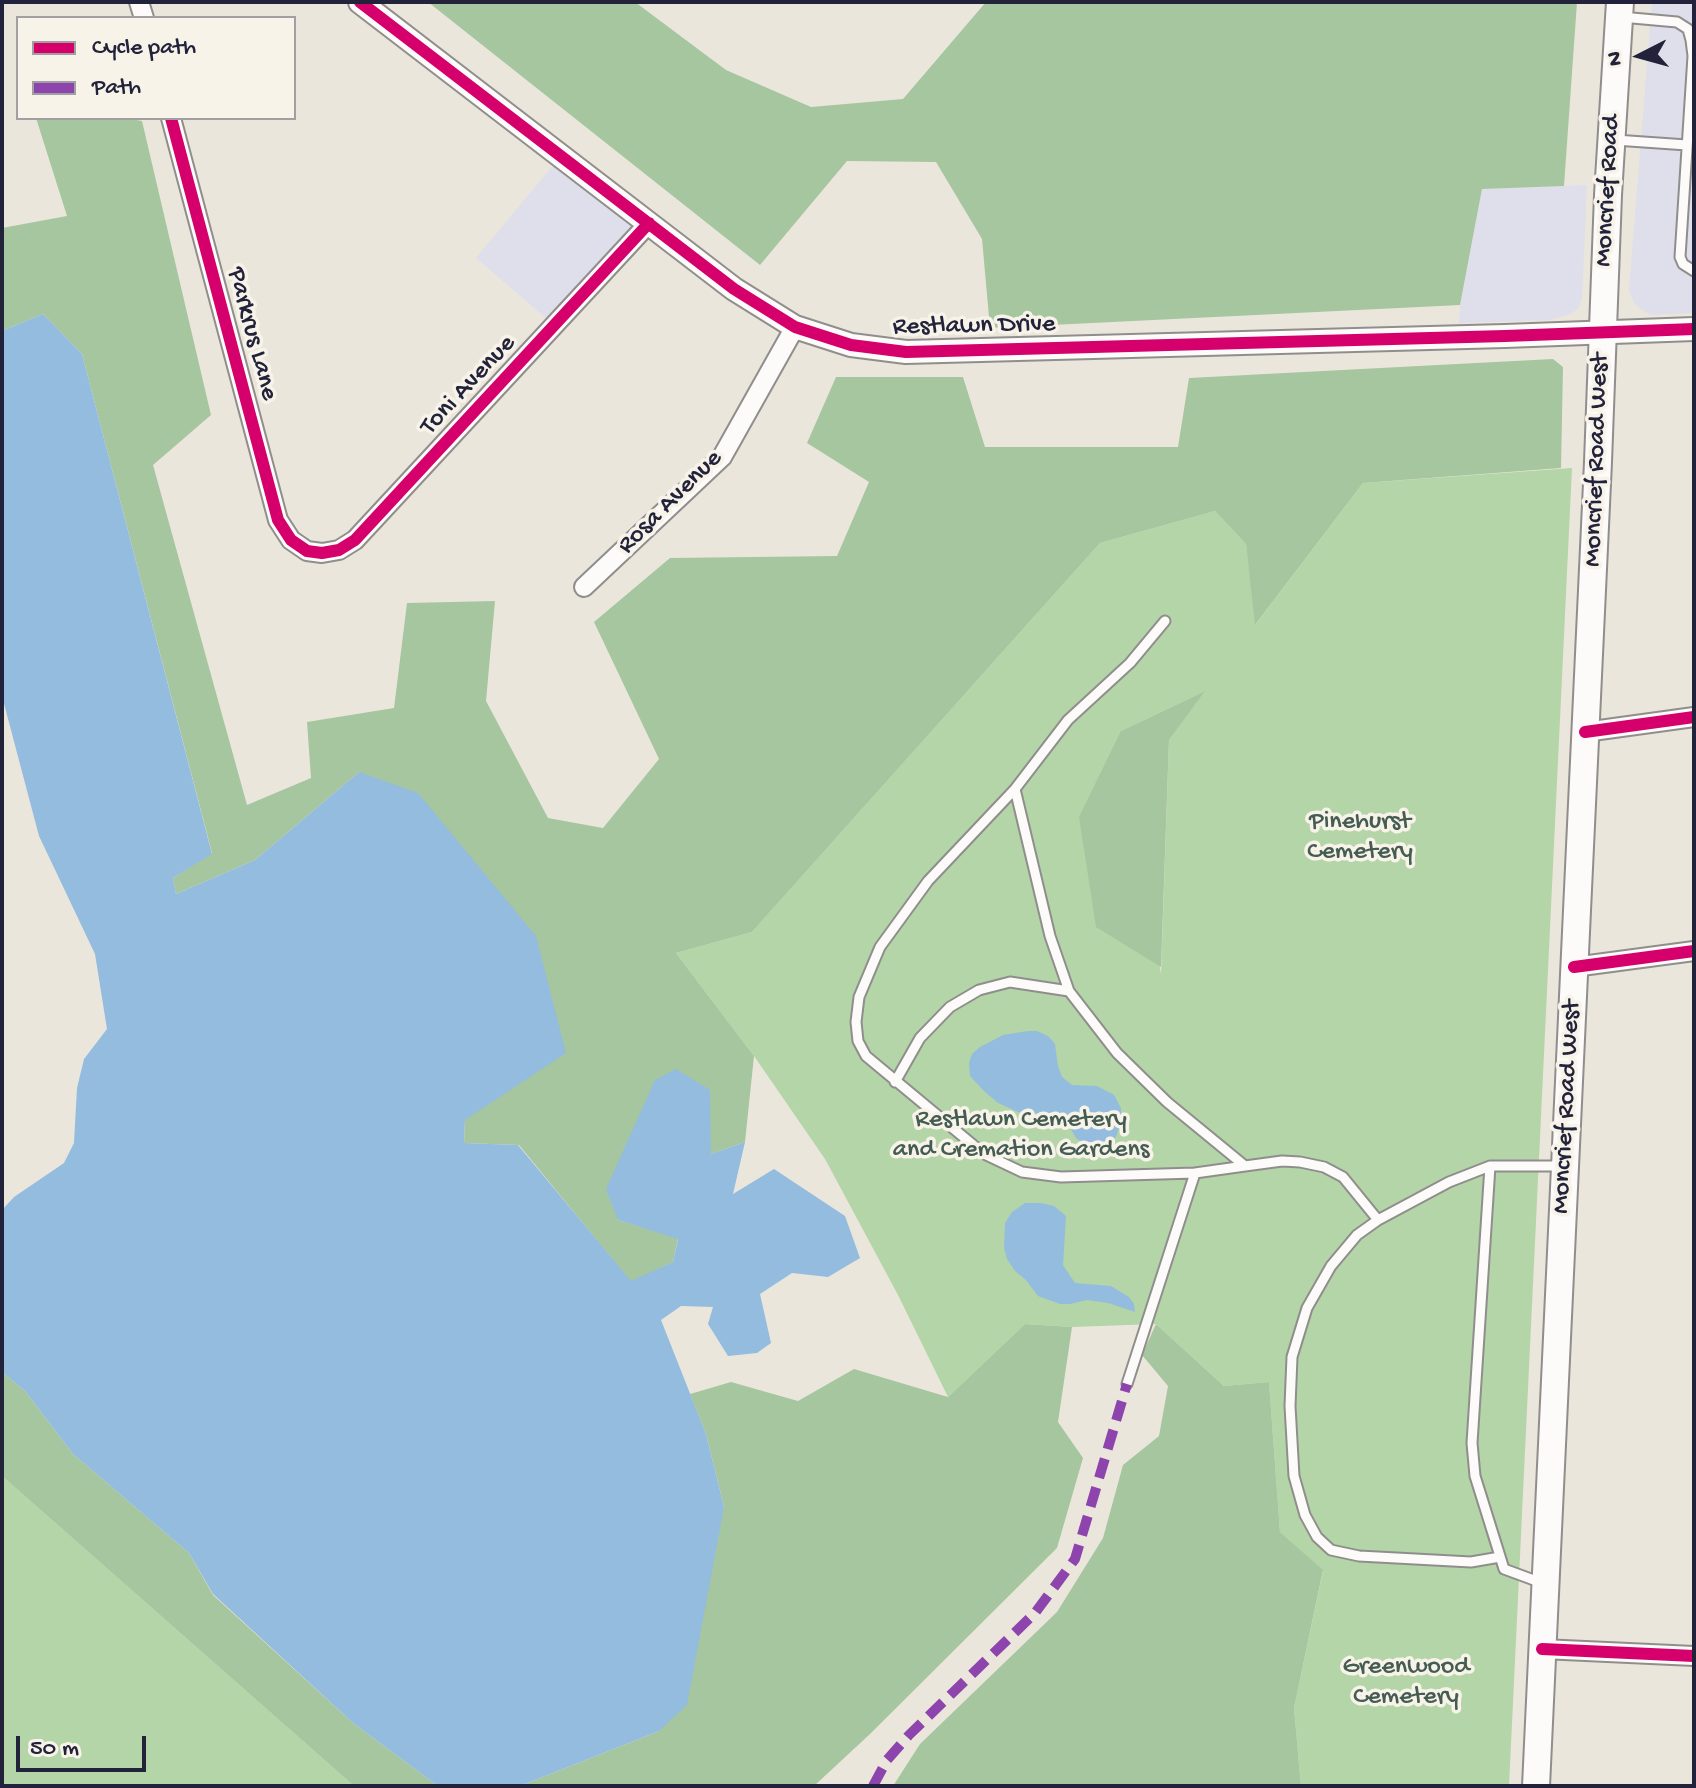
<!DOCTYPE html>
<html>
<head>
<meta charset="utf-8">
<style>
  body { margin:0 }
  #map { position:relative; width:1696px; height:1788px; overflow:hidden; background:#ebe6db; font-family:"Gochi Hand",sans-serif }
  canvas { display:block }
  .frame { position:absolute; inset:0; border:4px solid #22223b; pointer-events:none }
  .legend { position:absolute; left:16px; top:16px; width:280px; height:104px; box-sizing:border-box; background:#f7f3e8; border:2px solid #a29fa3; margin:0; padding:10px 14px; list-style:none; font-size:24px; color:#22223b }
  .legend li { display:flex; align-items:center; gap:16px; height:40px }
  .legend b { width:40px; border:2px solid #a29fa3 }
  .north { position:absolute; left:1600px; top:16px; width:80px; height:80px; -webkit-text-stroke:6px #f7f3e8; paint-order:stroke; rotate:264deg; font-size:22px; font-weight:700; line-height:32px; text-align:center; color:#22223b }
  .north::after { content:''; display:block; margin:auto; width:28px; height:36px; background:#22223b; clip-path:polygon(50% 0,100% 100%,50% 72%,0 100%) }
  .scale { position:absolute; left:16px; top:1736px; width:130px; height:36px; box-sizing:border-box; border:4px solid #22223b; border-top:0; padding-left:10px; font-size:24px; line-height:28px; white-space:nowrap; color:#22223b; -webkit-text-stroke:6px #f7f3e8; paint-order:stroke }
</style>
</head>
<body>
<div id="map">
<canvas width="1696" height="1788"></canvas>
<div class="frame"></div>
<ul class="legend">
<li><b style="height:10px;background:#d6006c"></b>Cycle path</li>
<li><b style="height:10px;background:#8e44ad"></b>Path</li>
</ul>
<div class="north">N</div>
<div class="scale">50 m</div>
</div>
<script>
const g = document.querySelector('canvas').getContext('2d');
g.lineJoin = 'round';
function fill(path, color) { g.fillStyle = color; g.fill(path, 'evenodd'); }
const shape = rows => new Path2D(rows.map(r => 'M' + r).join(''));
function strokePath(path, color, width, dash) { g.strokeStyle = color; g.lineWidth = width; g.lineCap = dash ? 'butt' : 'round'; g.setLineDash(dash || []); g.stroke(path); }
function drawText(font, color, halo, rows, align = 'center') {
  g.font = font + ' "Gochi Hand",sans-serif'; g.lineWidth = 7; g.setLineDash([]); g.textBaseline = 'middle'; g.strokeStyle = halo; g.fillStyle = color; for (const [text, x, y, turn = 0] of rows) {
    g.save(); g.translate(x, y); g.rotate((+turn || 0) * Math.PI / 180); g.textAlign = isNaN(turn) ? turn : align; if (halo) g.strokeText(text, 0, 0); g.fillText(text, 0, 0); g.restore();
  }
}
const built = shape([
  [1652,2,1694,2,1694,313,1652,315,1642,310,1634,303,1629,290],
  [555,163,633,226,548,320,476,258],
  [1587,185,1582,299,1578,309,1568,315,1550,320,1459,323,1460,305,1482,189]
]);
const green = shape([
  [1572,468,1509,1786,1301,1786,1294,1708,1323,1571,1280,1532,1269,1382,1224,1386,1156,1324,1072,1327,1025,1324,948,1397,898,1295,825,1159,754,1056,676,953,752,932,1100,543,1215,511,1246,544,1256,624,1363,483],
  [1203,692,1169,740,1161,974,1121,731],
  [2,1476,354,1786,2,1786]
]);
const forest = shape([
  [428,2,635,2,726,70,811,107,903,99,986,2,1577,2,1564,186,1482,189,1460,305,990,328,982,239,936,162,847,161,760,265],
  [36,118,125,118,142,121,211,415,153,465,247,805,311,778,307,722,394,708,407,603,495,601,486,701,548,818,603,828,659,759,594,622,670,558,837,556,869,482,807,443,836,377,963,377,985,447,1178,447,1189,378,1553,359,1563,367,1561,468,1363,483,1255,625,1246,544,1215,511,1100,543,752,932,676,953,754,1056,745,1142,711,1154,618,1220,678,1238,673,1262,631,1282,519,1145,464,1143,465,1120,359,772,255,860,176,894,173,878,212,853,82,354,43,314,2,331,2,228,67,216],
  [1205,691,1169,740,1161,967,1096,927,1079,817,1121,731],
  [1025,1324,1072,1327,1058,1422,1083,1458,1057,1548,870,1734,814,1786,520,1786,659,1731,724,1507,706,1434,690,1394,731,1382,798,1401,854,1369,948,1397],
  [1156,1324,1224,1386,1269,1382,1280,1532,1323,1570,1294,1708,1301,1786,893,1786,920,1744,1057,1612,1103,1538,1123,1465,1159,1436,1168,1386,1142,1355],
  [2,1372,25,1391,73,1454,189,1553,213,1595,353,1723,438,1786,354,1786,2,1476]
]);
const water = shape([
  [43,314,82,354,212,854,173,878,176,894,255,860,359,772,418,793,536,936,566,1053,465,1120,464,1143,518,1145,631,1281,673,1262,678,1239,618,1220,606,1189,655,1080,676,1069,710,1090,711,1154,745,1142,733,1194,774,1169,845,1216,860,1258,828,1277,792,1273,760,1294,771,1343,757,1353,728,1356,708,1324,713,1307,681,1306,661,1320,706,1434,724,1507,687,1705,659,1731,520,1786,438,1786,353,1723,213,1594,189,1553,73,1454,25,1391,2,1372,2,1210,14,1197,64,1163,74,1143,77,1088,84,1059,107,1029,95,954,39,836,2,696,2,331],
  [1028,1031,1037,1031,1048,1036,1055,1044,1058,1066,1062,1077,1072,1085,1097,1086,1114,1095,1121,1108,1121,1123,1116,1137,1101,1146,1089,1147,1076,1138,1064,1117,1055,1114,1018,1112,998,1103,984,1091,970,1076,969,1063,972,1054,980,1047,1003,1035],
  [1025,1203,1041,1203,1054,1206,1066,1216,1063,1265,1075,1283,1111,1286,1129,1297,1134,1304,1135,1312,1108,1303,1087,1300,1070,1304,1060,1304,1038,1296,1026,1280,1015,1271,1007,1259,1004,1248,1005,1223,1012,1212]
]);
const service = shape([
  [1621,17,1677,22,1688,29,1691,40,1693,56,1680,257,1683,264,1694,271],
  [1615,140,1687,145],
  [1015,789,1050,936,1069,991,1117,1053,1167,1102,1245,1166,1195,1173],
  [895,1082,920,1038,950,1007,979,990,1010,982,1069,991],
  [1245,1166,1282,1161,1300,1162,1324,1167,1343,1177,1378,1220],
  [1490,1166,1449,1182,1378,1220,1357,1235,1331,1266,1307,1308,1292,1357,1290,1406,1294,1476,1305,1515,1317,1537,1331,1550,1359,1556,1471,1562,1500,1557],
  [1127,1384,1195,1173,1061,1177,1022,1172,984,1154,866,1056,858,1041,856,1022,859,997,880,947,928,881,1015,789,1068,720,1130,663,1165,621],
  [1542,1583,1504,1569,1475,1476,1472,1443,1490,1166,1563,1166]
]);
const minor = shape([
  [139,2,144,18],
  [171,118,278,520,291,540,307,551,322,553,339,550,355,540,649,223],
  [584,587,722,457,795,327],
  [1585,732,1694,717],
  [1574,967,1694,951],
  [1542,1649,1694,1656]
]);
const tertiary = shape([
  [360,2,734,289,795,327,851,345,906,352,1505,336,1694,329]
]);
const secondary = shape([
  [1536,1786,1598,462,1608,195,1620,2]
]);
const quiet = shape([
  [873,1786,887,1760,909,1735,1035,1613,1075,1559,1127,1384]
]);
const cycleway = shape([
  [360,2,734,289,795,327,851,345,906,352,1505,336,1694,329],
  [171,118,278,520,291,540,307,551,322,553,339,550,355,540,649,223],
  [1585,732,1694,717],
  [1574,967,1694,951],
  [1542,1649,1694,1656]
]);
const streetNames = [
  ["Moncrief Road",1609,191,-87],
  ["Restlawn Drive",974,327,-1],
  ["Parkrus Lane",251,334,75],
  ["Toni Avenue",469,386,-47],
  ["Moncrief Road West",1598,460,-88],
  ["Rosa Avenue",671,503,-45],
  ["Moncrief Road West",1568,1107,-87]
];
const parkNames = [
  ["Pinehurst",1360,823],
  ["Cemetery",1360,853],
  ["Restlawn Cemetery",1021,1121],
  ["and Cremation Gardens",1021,1151],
  ["Greenwood",1406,1668],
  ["Cemetery",1406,1698]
];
fill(built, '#dfdeeb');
fill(green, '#b4d5a8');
fill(forest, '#a6c69f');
fill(water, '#93bcde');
strokePath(service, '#908e8c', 13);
strokePath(minor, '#908e8c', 22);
strokePath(tertiary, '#908e8c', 26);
strokePath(secondary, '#908e8c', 30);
strokePath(service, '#fcfbfa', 9);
strokePath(minor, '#fcfbfa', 18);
strokePath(tertiary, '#fcfbfa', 22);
strokePath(secondary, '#fcfbfa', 26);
strokePath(quiet, '#8e44ad', 10, [20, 10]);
strokePath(cycleway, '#d6006c', 12);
drawText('26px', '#22223b', '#f7f3e8', streetNames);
drawText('26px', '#455c53', '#f7f3e8', parkNames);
</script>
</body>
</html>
